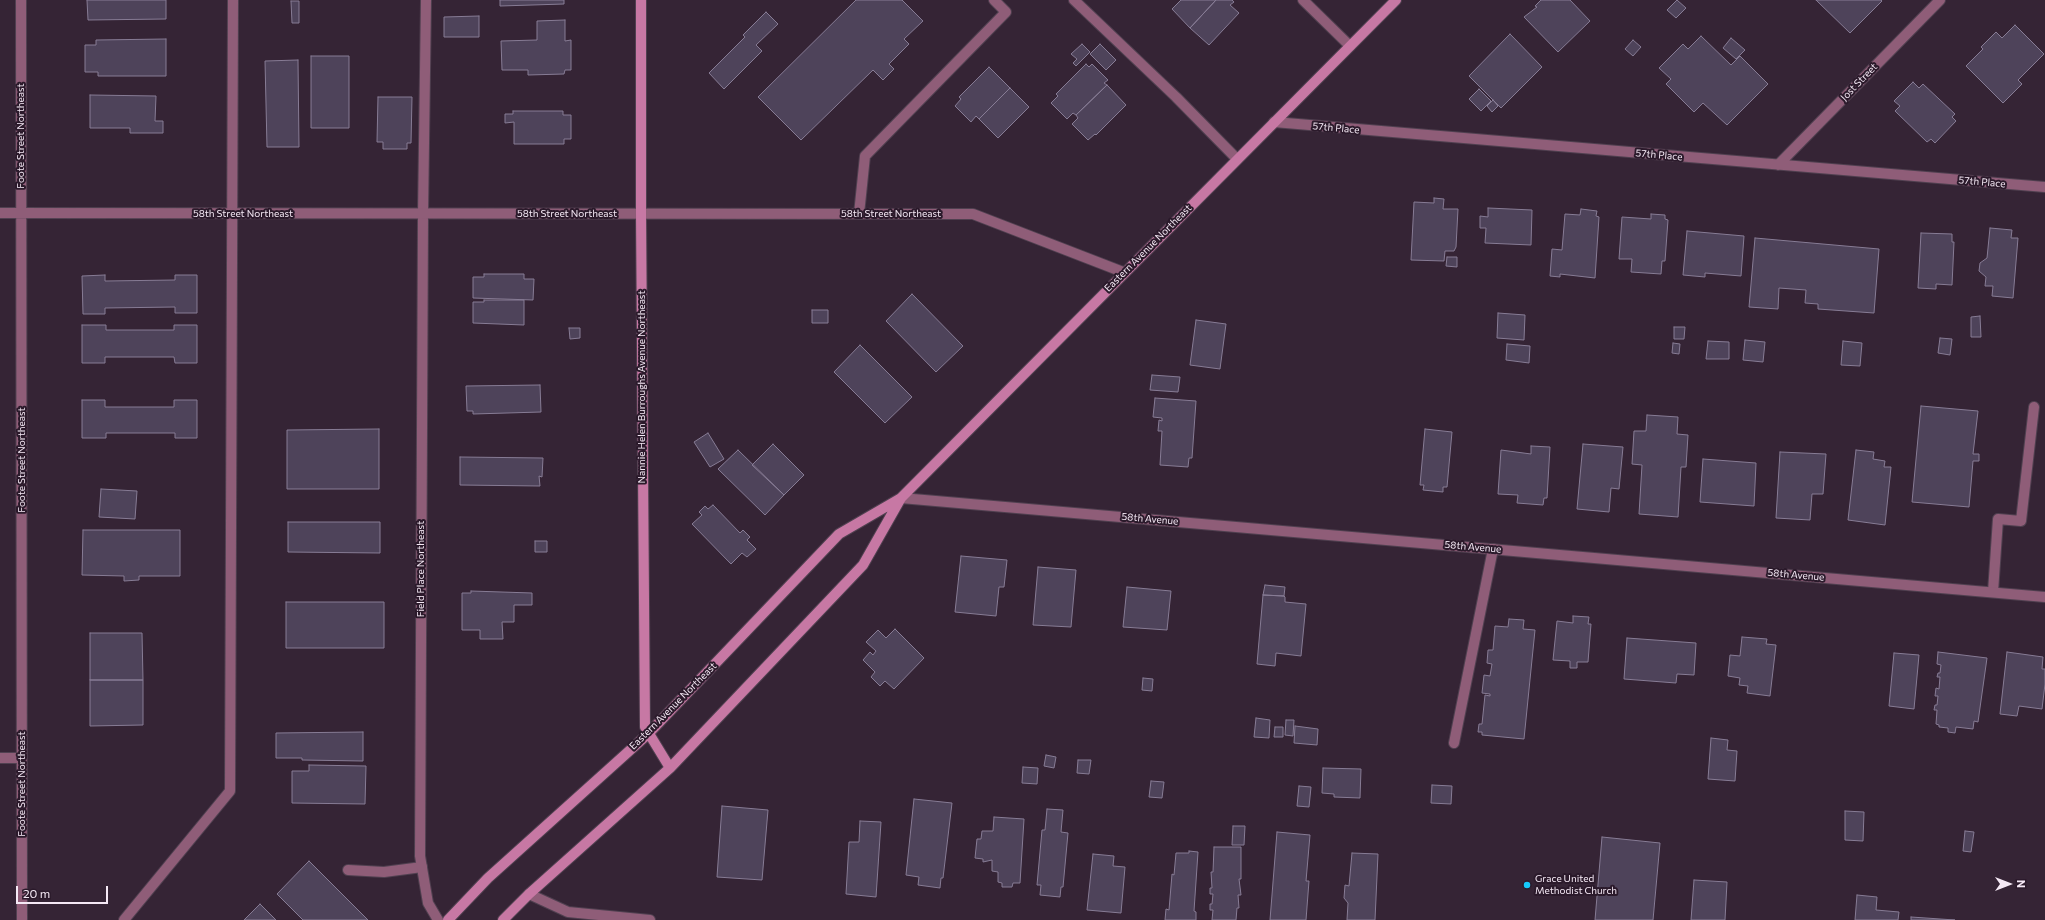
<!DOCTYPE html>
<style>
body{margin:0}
#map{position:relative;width:2045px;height:920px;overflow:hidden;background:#352435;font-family:Commissioner,sans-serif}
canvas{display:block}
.north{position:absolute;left:1989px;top:864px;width:40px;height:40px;-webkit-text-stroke:3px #2b1a2b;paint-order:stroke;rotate:90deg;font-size:11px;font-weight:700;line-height:16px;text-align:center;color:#f5e9f5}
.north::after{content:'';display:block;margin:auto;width:14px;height:18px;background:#f5e9f5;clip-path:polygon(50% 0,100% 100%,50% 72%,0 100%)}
.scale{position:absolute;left:16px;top:886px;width:92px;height:18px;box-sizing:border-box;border:2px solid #f5e9f5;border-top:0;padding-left:5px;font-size:12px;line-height:14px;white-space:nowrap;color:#f5e9f5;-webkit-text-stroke:3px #2b1a2b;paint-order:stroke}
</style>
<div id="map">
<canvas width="2045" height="920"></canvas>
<div class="north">N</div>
<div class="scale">20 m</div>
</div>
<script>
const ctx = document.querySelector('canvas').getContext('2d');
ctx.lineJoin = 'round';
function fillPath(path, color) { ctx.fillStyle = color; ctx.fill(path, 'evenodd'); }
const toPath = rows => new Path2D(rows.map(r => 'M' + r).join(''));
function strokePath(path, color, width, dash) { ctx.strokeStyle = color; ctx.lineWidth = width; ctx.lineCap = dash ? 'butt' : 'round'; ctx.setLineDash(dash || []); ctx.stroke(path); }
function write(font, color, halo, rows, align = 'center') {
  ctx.font = font + ' Commissioner,sans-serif'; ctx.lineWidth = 4; ctx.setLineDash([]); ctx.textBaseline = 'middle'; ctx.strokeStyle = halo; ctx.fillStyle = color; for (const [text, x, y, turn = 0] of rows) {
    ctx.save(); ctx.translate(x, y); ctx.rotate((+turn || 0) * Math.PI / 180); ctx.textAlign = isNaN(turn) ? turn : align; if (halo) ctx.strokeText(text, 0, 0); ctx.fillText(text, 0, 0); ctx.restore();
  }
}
const building = toPath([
 [87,0,166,0,166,19,88,20,87,0],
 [500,0,564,0,564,4,500,6,500,0],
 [856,0,902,0,923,21,904,39,909,44,889,64,894,69,883,80,873,70,801,140,758,97,856,0],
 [1181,0,1216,0,1190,28,1172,9,1181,0],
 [1216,0,1232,0,1234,2,1230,5,1239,13,1209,45,1190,28,1216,0],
 [1541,0,1570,0,1590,21,1558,52,1524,17,1537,7,1535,6,1541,0],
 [1677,0,1686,8,1676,18,1667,10,1677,0],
 [1816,0,1881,0,1882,1,1850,33,1816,0],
 [291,1,299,1,299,23,292,23,291,1],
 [766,12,778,24,756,45,762,51,724,89,709,73,745,37,743,35,766,12],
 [479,16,479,37,444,37,444,17,479,16],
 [565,20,565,41,571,40,571,70,565,70,564,74,528,75,528,70,502,70,501,41,537,40,537,21,565,20],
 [2015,25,2044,54,2018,80,2022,84,2003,103,1966,66,1983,49,1981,47,1996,32,2002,38,2015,25],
 [1510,34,1542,67,1501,108,1469,76,1510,34],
 [1701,36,1731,65,1740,56,1768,84,1727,125,1703,103,1694,112,1666,84,1671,79,1659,68,1683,44,1688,49,1701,36],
 [1731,38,1745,50,1736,59,1723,48,1731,38],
 [166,39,166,76,98,76,98,72,85,72,85,45,96,45,96,40,166,39],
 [1633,40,1641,47,1633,56,1625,49,1633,40],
 [1082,44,1090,52,1076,66,1073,63,1077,59,1071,54,1082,44],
 [1100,44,1116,60,1106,70,1090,54,1100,44],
 [311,56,349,56,349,128,311,128,311,56],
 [298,60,299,147,267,147,265,61,298,60],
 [1086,64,1089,67,1092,64,1108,80,1104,83,1107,85,1076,115,1073,113,1067,119,1051,103,1058,96,1056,94,1086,64],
 [989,67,1010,88,979,119,976,116,971,122,955,106,961,99,959,97,989,67],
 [1913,82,1919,88,1923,84,1955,114,1952,117,1956,121,1935,143,1931,139,1927,142,1895,111,1900,106,1894,101,1913,82],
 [1107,85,1126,105,1096,135,1095,134,1088,140,1072,124,1078,118,1076,115,1107,85],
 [1010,88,1029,107,998,138,979,119,1010,88],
 [1479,89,1491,101,1481,111,1469,99,1479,89],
 [90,95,156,96,155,121,163,121,163,133,130,133,130,128,90,128,90,95],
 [378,97,412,97,411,143,407,143,407,149,383,149,383,142,377,142,378,97],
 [1493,100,1498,106,1492,112,1487,106,1493,100],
 [513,111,563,111,563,115,571,115,571,139,564,139,564,144,514,144,514,122,505,123,505,114,513,114,513,111],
 [1434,198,1444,199,1443,209,1458,209,1456,247,1454,251,1445,251,1444,261,1411,260,1414,202,1434,203,1434,198],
 [1488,208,1532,210,1531,245,1485,243,1486,228,1480,228,1480,216,1488,217,1488,208],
 [1581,209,1597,211,1596,216,1599,217,1595,278,1560,274,1560,277,1550,276,1552,249,1562,250,1565,214,1580,215,1581,209],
 [1651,214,1665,215,1665,219,1668,220,1665,261,1662,261,1661,274,1631,272,1632,259,1619,259,1622,217,1651,219,1651,214],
 [1990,228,2012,230,2011,238,2018,238,2013,298,1992,296,1993,286,1985,286,1986,277,1979,271,1980,263,1987,258,1990,228],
 [1687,231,1744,236,1741,276,1705,273,1705,277,1683,275,1687,231],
 [1921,233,1952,234,1952,242,1954,242,1952,285,1936,284,1936,289,1918,288,1921,233],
 [1755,238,1879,249,1874,313,1818,309,1818,304,1805,303,1806,290,1779,288,1778,309,1749,307,1755,238],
 [1447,257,1457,257,1457,267,1446,266,1447,257],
 [484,274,524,274,524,279,534,279,533,300,473,298,473,277,484,277,484,274],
 [105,275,105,281,175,280,175,275,197,275,197,313,175,313,175,307,105,308,105,314,83,314,82,276,105,275],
 [912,294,963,346,936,372,886,321,912,294],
 [484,300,524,300,524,325,473,323,473,302,484,302,484,300],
 [812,310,828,310,828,323,812,323,812,310],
 [1498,313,1525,315,1524,340,1497,338,1498,313],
 [1980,316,1981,337,1971,337,1971,317,1980,316],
 [1196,320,1226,324,1220,369,1190,365,1196,320],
 [82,325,106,325,106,330,174,330,174,325,197,325,197,363,175,363,174,357,105,357,105,363,82,363,82,325],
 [1674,327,1685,327,1684,339,1674,339,1674,327],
 [569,328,580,328,580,338,570,339,569,328],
 [1940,338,1952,339,1950,355,1938,353,1940,338],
 [1745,340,1765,342,1763,362,1743,360,1745,340],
 [1708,341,1729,342,1729,359,1706,359,1708,341],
 [1843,341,1862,343,1860,366,1841,365,1843,341],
 [1673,343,1680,344,1679,354,1672,353,1673,343],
 [1507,344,1530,346,1529,363,1506,360,1507,344],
 [860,345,912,397,885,423,834,372,860,345],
 [1152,375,1180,377,1178,392,1150,390,1152,375],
 [540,385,541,412,473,414,473,411,467,411,466,386,540,385],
 [1155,398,1196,401,1192,458,1189,458,1188,467,1160,465,1162,431,1158,431,1159,420,1162,421,1162,418,1153,417,1155,398],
 [82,400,105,400,105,407,174,407,174,400,197,400,197,438,175,438,175,433,106,433,106,438,82,438,82,400],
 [1921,406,1978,411,1973,454,1979,454,1979,461,1973,461,1969,507,1912,502,1921,406],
 [1647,415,1678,417,1677,434,1688,435,1686,467,1681,467,1678,517,1639,514,1642,465,1632,464,1634,431,1646,431,1647,415],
 [379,429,379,489,287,489,287,430,379,429],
 [1425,429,1452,432,1447,487,1443,487,1443,492,1423,490,1424,485,1420,485,1425,429],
 [708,433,724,459,710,467,694,442,708,433],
 [773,444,804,475,784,495,752,465,773,444],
 [1583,444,1623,447,1619,489,1611,488,1609,512,1577,509,1583,444],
 [1531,446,1550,447,1547,498,1544,498,1543,505,1517,503,1518,495,1498,494,1501,450,1531,454,1531,446],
 [738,450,784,495,765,515,718,469,738,450],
 [1856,450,1874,452,1873,459,1885,461,1884,467,1891,467,1885,525,1848,520,1856,450],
 [1780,452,1826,454,1823,494,1812,494,1810,520,1776,518,1780,452],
 [460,457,543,458,542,477,539,476,540,486,460,485,460,457],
 [1703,459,1756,463,1754,506,1700,502,1703,459],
 [101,489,137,491,135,519,99,517,101,489],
 [713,505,740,533,743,530,750,537,747,540,756,549,747,557,742,553,731,564,692,524,702,515,699,512,705,506,708,509,713,505],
 [288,522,380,522,380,553,288,552,288,522],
 [83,530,180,530,180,576,139,576,139,580,124,581,124,576,82,575,83,530],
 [535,541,547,541,547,552,535,552,535,541],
 [961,556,1007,560,1004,587,999,587,996,616,955,612,961,556],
 [1038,567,1076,570,1071,627,1033,625,1038,567],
 [1265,585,1285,587,1284,596,1263,595,1265,585],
 [1127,587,1171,591,1167,630,1123,627,1127,587],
 [471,591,532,593,532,605,514,605,514,622,502,622,503,639,480,639,480,630,462,630,462,593,471,593,471,591],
 [1263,595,1284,596,1285,597,1285,602,1306,604,1301,656,1276,653,1275,666,1257,664,1263,595],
 [286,602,384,602,384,648,286,648,286,602],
 [1573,616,1589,617,1588,624,1591,624,1588,662,1577,662,1577,668,1570,668,1570,661,1553,660,1557,621,1573,623,1573,616],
 [1509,619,1524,620,1523,629,1535,630,1524,739,1482,735,1482,732,1478,732,1479,724,1482,724,1485,695,1490,696,1490,694,1482,693,1484,675,1490,676,1492,664,1487,663,1488,650,1493,650,1495,626,1508,627,1509,619],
 [895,629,924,658,894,689,885,681,880,686,871,677,875,672,863,660,870,652,873,655,876,651,866,642,878,630,886,638,895,629],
 [90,633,142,633,143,680,90,680,90,633],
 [1742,637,1767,639,1766,644,1776,645,1770,696,1747,693,1748,686,1739,685,1740,678,1728,676,1730,655,1740,656,1742,637],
 [1627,638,1696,643,1694,675,1677,674,1676,683,1624,679,1627,638],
 [1938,652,1987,658,1978,722,1974,721,1973,729,1956,727,1955,733,1948,732,1948,728,1939,727,1939,725,1936,724,1937,710,1934,710,1935,705,1937,705,1938,696,1935,696,1936,688,1939,689,1940,677,1937,677,1938,673,1940,673,1941,665,1937,664,1938,652],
 [2007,652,2043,657,2042,669,2045,669,2045,684,2042,709,2019,706,2017,716,2000,714,2007,652],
 [1894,653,1919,655,1914,709,1889,706,1894,653],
 [1143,678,1153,679,1152,691,1142,690,1143,678],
 [90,680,143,680,143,725,90,726,90,680],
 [1256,718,1270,720,1269,738,1254,737,1256,718],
 [1286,720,1294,720,1293,736,1285,735,1286,720],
 [1295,726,1318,729,1317,745,1294,743,1295,726],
 [1275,727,1283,727,1283,737,1274,737,1275,727],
 [363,732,363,761,302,760,302,758,276,758,276,733,363,732],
 [1711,738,1728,740,1727,750,1737,751,1735,781,1708,779,1711,738],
 [1046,755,1056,757,1054,768,1044,766,1046,755],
 [1078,760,1091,760,1089,774,1077,773,1078,760],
 [309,765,366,766,365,804,292,803,292,771,309,771,309,765],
 [1023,767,1038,768,1037,784,1022,783,1023,767],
 [1323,768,1361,769,1360,798,1334,797,1334,794,1322,793,1323,768],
 [1151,781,1164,782,1162,798,1149,797,1151,781],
 [1432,785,1452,786,1451,804,1431,803,1432,785],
 [1299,786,1311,787,1309,807,1297,806,1299,786],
 [914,799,952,803,943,878,941,878,940,888,918,885,919,877,906,875,914,799],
 [722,806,768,810,762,880,717,877,722,806],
 [1047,809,1063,810,1061,832,1068,833,1063,887,1061,887,1060,897,1040,895,1041,885,1037,885,1042,830,1045,830,1047,809],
 [1845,811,1864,812,1863,841,1845,840,1845,811],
 [994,817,1024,819,1020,883,1013,883,1012,887,1002,887,1002,883,998,882,998,872,992,871,992,860,983,862,983,859,975,858,977,839,981,839,982,831,993,831,994,817],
 [860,821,881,822,876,897,846,894,849,842,859,842,860,821],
 [1233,826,1245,826,1244,845,1232,845,1233,826],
 [1965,831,1974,832,1971,852,1963,851,1965,831],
 [1277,832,1310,835,1306,881,1309,881,1306,920,1270,920,1277,832],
 [1602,837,1660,843,1653,920,1595,920,1602,837],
 [1214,847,1241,847,1241,879,1239,879,1241,895,1238,895,1239,908,1237,908,1236,920,1212,920,1213,910,1210,910,1210,904,1212,904,1213,894,1210,894,1210,888,1212,888,1211,872,1213,872,1214,847],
 [1189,851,1198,852,1194,911,1196,912,1196,920,1165,920,1166,909,1169,910,1172,874,1174,875,1176,853,1189,853,1189,851],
 [1352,853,1378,854,1375,920,1347,920,1348,903,1344,898,1345,885,1349,886,1352,853],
 [1093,854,1114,856,1113,866,1125,867,1121,913,1087,910,1093,854],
 [309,861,368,920,303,920,277,894,309,861],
 [1694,880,1727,882,1725,920,1691,920,1694,880],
 [1857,895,1877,897,1876,910,1899,912,1898,920,1855,920,1857,895],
 [260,904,276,920,244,920,260,904],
 [1911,917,1955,920,1911,920,1911,917]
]);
fillPath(building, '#4e435a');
strokePath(building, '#877c95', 1);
const lane = toPath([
 [1074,0,1176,97,1237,159],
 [859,214,865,156,1006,12,994,0],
 [423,215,426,0],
 [1993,592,1998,519,2021,521,2034,407],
 [1454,743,1493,549],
 [348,870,384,872,422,867],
 [124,920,230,791,233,0]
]);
const street = toPath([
 [21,0,22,920],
 [1303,0,1350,46],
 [1274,122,2045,187],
 [1778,165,1940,0],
 [0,213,973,214,1123,272],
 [423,215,420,856,428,903,438,920],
 [901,498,2045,597],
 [0,758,22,758],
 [529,894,568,912,650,920]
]);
const secondary = toPath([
 [641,0,641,213,645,727,670,768],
 [448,920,488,878,648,734,839,534,901,498,1396,0],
 [503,920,529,894,670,768,863,565,901,498]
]);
strokePath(lane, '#504050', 12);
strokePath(street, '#504050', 12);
strokePath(secondary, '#504050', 12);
strokePath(lane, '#8f5d78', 10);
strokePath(street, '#8f5d78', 10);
strokePath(secondary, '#c778a4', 10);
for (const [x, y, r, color] of [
 [1527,885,4,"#15cafb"]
]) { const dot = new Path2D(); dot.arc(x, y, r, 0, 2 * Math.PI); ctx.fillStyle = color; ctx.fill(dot); strokePath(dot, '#2b1a2b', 1.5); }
write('10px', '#f5e9f5', '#2b1a2b', [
 ["Jost Street",1859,82,-46],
 ["57th Place",1336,128,5],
 ["Foote Street Northeast",21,136,-90],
 ["57th Place",1659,155,5],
 ["57th Place",1982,182,5],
 ["58th Street Northeast",243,214],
 ["58th Street Northeast",567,214],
 ["58th Street Northeast",891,214],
 ["Eastern Avenue Northeast",1148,248,-45],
 ["Nannie Helen Burroughs Avenue Northeast",642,387,-90],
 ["Foote Street Northeast",22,460,-90],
 ["58th Avenue",1150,519,5],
 ["58th Avenue",1473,547,5],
 ["Field Place Northeast",421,569,-90],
 ["58th Avenue",1796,575,5],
 ["Eastern Avenue Northeast",673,706,-45],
 ["Foote Street Northeast",22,784,-90]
]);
write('10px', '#f5e9f5', '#2b1a2b', [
 ["Grace United",1535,879],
 ["Methodist Church",1535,891]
], 'left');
</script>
